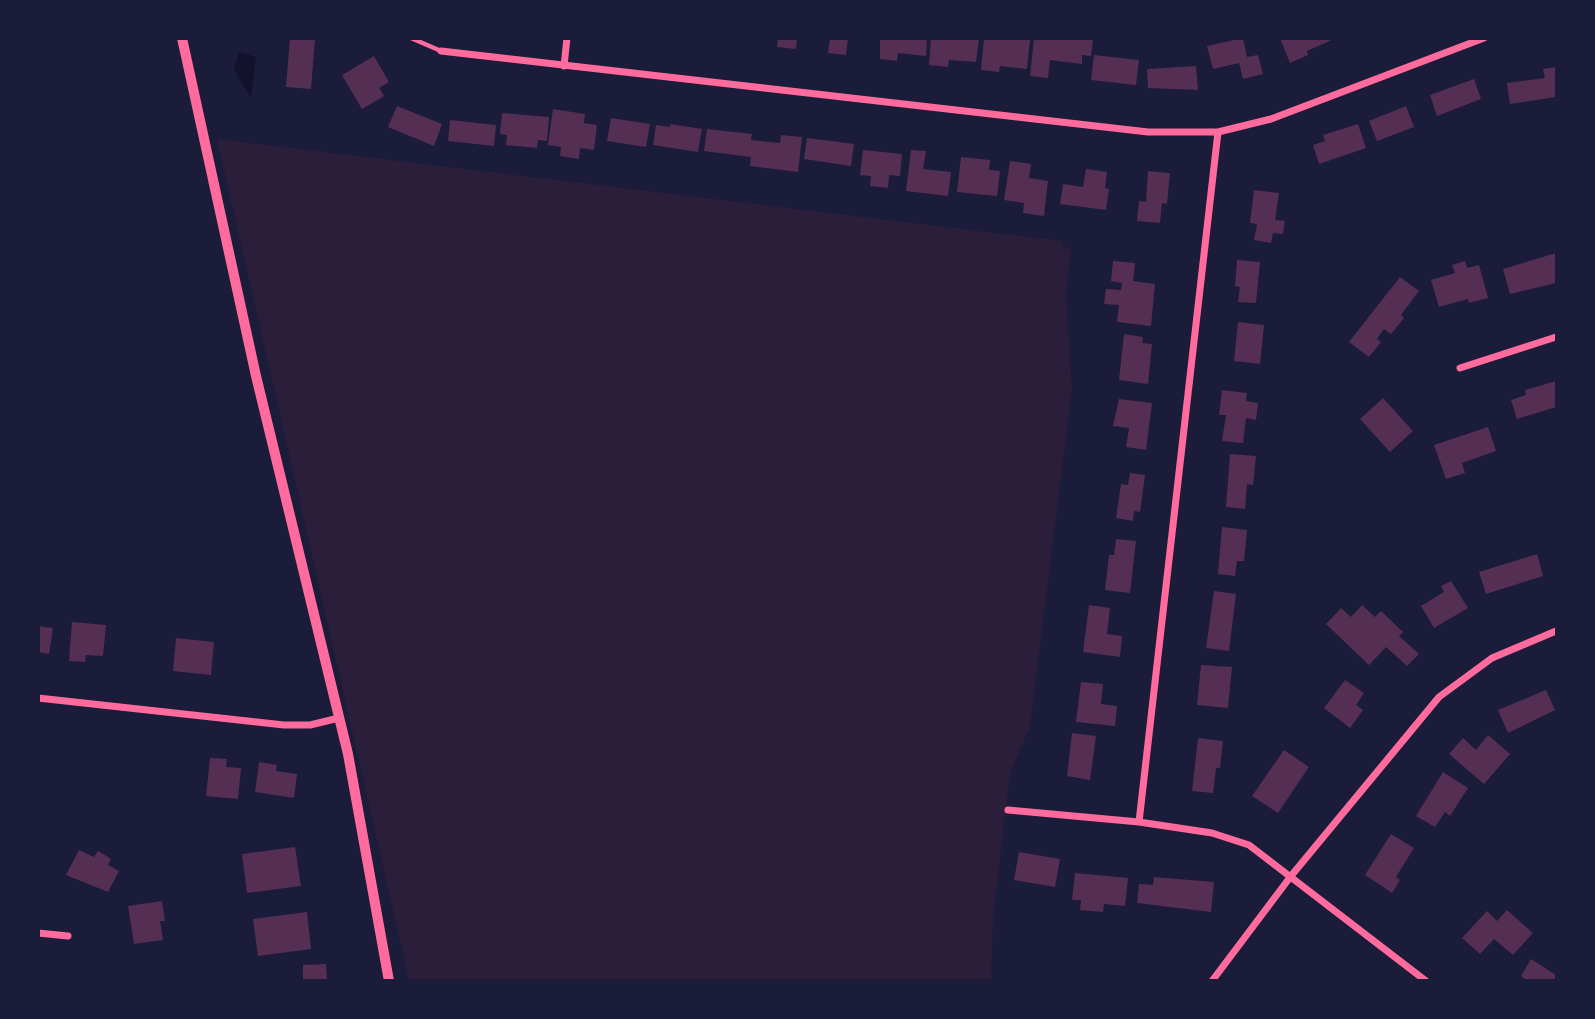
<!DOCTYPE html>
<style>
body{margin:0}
#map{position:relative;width:1595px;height:1019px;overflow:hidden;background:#1b1b3a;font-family:Spectral,serif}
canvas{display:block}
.frame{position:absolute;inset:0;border:40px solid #1b1b3a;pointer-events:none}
</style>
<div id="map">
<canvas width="1595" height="1019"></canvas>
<div class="frame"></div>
</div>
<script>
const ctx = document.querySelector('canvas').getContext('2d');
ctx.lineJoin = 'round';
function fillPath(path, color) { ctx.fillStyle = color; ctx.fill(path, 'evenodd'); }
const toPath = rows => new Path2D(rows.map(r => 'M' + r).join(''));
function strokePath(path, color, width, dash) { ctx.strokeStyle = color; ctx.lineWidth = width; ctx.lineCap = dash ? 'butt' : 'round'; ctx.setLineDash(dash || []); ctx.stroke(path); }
fillPath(toPath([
 [217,139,1062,241,1063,247,1071,248,1066,293,1072,389,1030,727,1010,773,993,918,991,980,409,980]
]), '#2a1e3b');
fillPath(toPath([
 [239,52,256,57,251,98,234,70]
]), '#12122b');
fillPath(toPath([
 [290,38,315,39,311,89,286,87],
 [778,38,797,38,796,49,777,47],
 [830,38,848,38,846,55,828,53],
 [880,38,927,38,926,56,898,53,897,61,880,59],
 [931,38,979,38,976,62,949,60,948,67,929,65],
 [984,38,1030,40,1027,69,1000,66,999,72,981,70],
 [1034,38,1093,40,1091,56,1082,55,1082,64,1050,60,1048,78,1030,76],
 [1243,38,1247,57,1258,55,1263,74,1243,79,1239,63,1213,69,1207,46],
 [1280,38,1336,38,1307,51,1308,55,1290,63],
 [1094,55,1139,60,1136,85,1091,80],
 [374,56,389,82,379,88,384,96,362,109,342,75],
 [1196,66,1198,90,1148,88,1147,69],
 [1556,67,1556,97,1510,104,1507,83,1545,78,1543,69],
 [1474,79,1481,99,1437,116,1430,95],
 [397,106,442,124,434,146,388,127],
 [1406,106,1414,127,1377,141,1369,121],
 [553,109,585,114,584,123,597,125,594,150,580,148,579,159,560,156,561,147,548,145],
 [502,113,549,117,547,141,538,140,537,148,506,145,507,135,500,134],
 [611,118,650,124,646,147,607,141],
 [450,120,496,125,494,146,448,141],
 [670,124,702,129,698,152,653,145,656,125,670,127],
 [1358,124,1366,148,1319,164,1313,145,1325,141,1323,135],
 [707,129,752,134,751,140,780,143,781,135,802,137,798,172,750,166,751,157,704,151],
 [807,138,854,144,851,166,804,159],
 [863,150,902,154,900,176,889,175,888,188,870,186,871,176,860,175],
 [911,150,926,151,923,169,951,172,948,196,906,191],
 [961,157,990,160,989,170,1000,171,997,196,957,192],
 [1010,161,1031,164,1029,178,1048,181,1044,216,1023,213,1024,203,1004,200],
 [1086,169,1107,172,1105,188,1109,189,1106,210,1060,204,1063,184,1083,187],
 [1148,171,1170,173,1167,204,1162,203,1160,223,1137,221,1139,201,1146,202],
 [1254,190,1279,193,1275,220,1285,221,1283,234,1273,233,1271,243,1254,240,1257,224,1250,223],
 [1556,253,1556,283,1510,294,1503,269],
 [1237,260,1260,262,1256,303,1238,302,1240,287,1235,286],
 [1113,261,1135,263,1133,281,1155,284,1151,326,1117,322,1119,305,1104,304,1106,289,1121,290,1122,283,1111,281],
 [1465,261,1467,268,1479,265,1488,298,1469,303,1468,299,1439,307,1431,280,1455,273,1452,265],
 [1400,277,1419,291,1401,315,1404,318,1391,334,1384,329,1377,339,1381,342,1369,357,1349,342],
 [1238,322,1264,325,1260,364,1234,361],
 [1124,334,1143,337,1142,343,1152,344,1148,384,1119,380],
 [1556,381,1556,407,1517,419,1511,400,1526,395,1525,390],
 [1222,390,1247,393,1246,401,1258,403,1256,420,1246,418,1243,443,1222,441,1226,415,1219,415],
 [1383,398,1413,431,1390,452,1360,419],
 [1119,399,1152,403,1146,450,1126,447,1129,428,1113,426],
 [1488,427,1496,451,1462,463,1465,473,1446,479,1434,445],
 [1230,454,1256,456,1253,485,1247,484,1245,509,1226,507],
 [1130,473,1145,475,1140,512,1134,511,1133,521,1116,518,1121,484,1128,485],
 [1222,527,1247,530,1244,561,1237,561,1235,576,1218,574],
 [1116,539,1136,541,1130,593,1105,590,1109,555,1114,555],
 [1537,554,1543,576,1486,594,1479,572],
 [1451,581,1468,608,1434,628,1421,606,1444,592,1441,586],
 [1214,591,1236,594,1229,651,1206,648],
 [1089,605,1110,608,1107,634,1122,636,1120,657,1083,652],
 [1362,605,1375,617,1381,611,1403,632,1399,636,1419,654,1407,666,1386,647,1369,665,1326,624,1341,608,1351,617],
 [72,622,106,625,103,656,86,655,85,662,69,661],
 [38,626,53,628,49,654,38,652],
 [176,638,214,642,211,675,173,671],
 [1201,665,1232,667,1228,708,1197,705],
 [1345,680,1364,693,1356,705,1363,710,1350,728,1324,708],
 [1081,682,1103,684,1101,704,1117,706,1115,726,1076,722],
 [1546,690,1555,710,1508,733,1498,710],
 [1072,733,1096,736,1090,780,1067,776],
 [1488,735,1510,754,1484,784,1449,754,1463,738,1476,750],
 [1198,738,1223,741,1220,768,1216,768,1213,793,1192,791],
 [1284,750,1309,767,1278,813,1252,796],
 [210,758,227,759,226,767,241,768,238,799,206,796],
 [259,762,277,765,276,771,297,774,294,798,255,792],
 [1443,772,1468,788,1450,816,1445,812,1435,827,1416,816],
 [1391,834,1414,848,1396,877,1400,880,1392,893,1365,875],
 [295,847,301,886,247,893,242,854],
 [79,850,94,857,98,851,111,859,108,865,119,871,108,892,66,875],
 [1019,852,1060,859,1055,887,1014,880],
 [1075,873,1128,878,1125,906,1104,904,1103,912,1080,910,1081,900,1072,900],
 [1154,877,1214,882,1211,912,1137,903,1139,884,1153,885],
 [162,901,165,921,160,921,163,940,134,944,128,906],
 [1507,910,1533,933,1513,955,1494,939,1480,954,1462,938,1487,911,1497,921],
 [307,912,311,949,258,956,253,919],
 [1531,959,1556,975,1556,981,1528,981,1521,976],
 [326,964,327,981,303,981,303,965]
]), '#542f53');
strokePath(toPath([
 [411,38,441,51]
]), '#ff6b9d', 4.5);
strokePath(toPath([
 [441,51,1148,132,1218,132,1271,119,1484,38],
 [564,66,567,38],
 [1460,368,1556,337],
 [38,698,284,725,310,725,339,718],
 [1008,810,1139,822,1212,833,1249,845,1426,981],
 [1139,822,1218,132],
 [38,933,68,936],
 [1212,981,1291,876,1439,697,1492,658,1556,631]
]), '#ff6b9d', 7);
strokePath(toPath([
 [182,38,256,376,348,754,389,981]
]), '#ff6b9d', 10);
</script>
